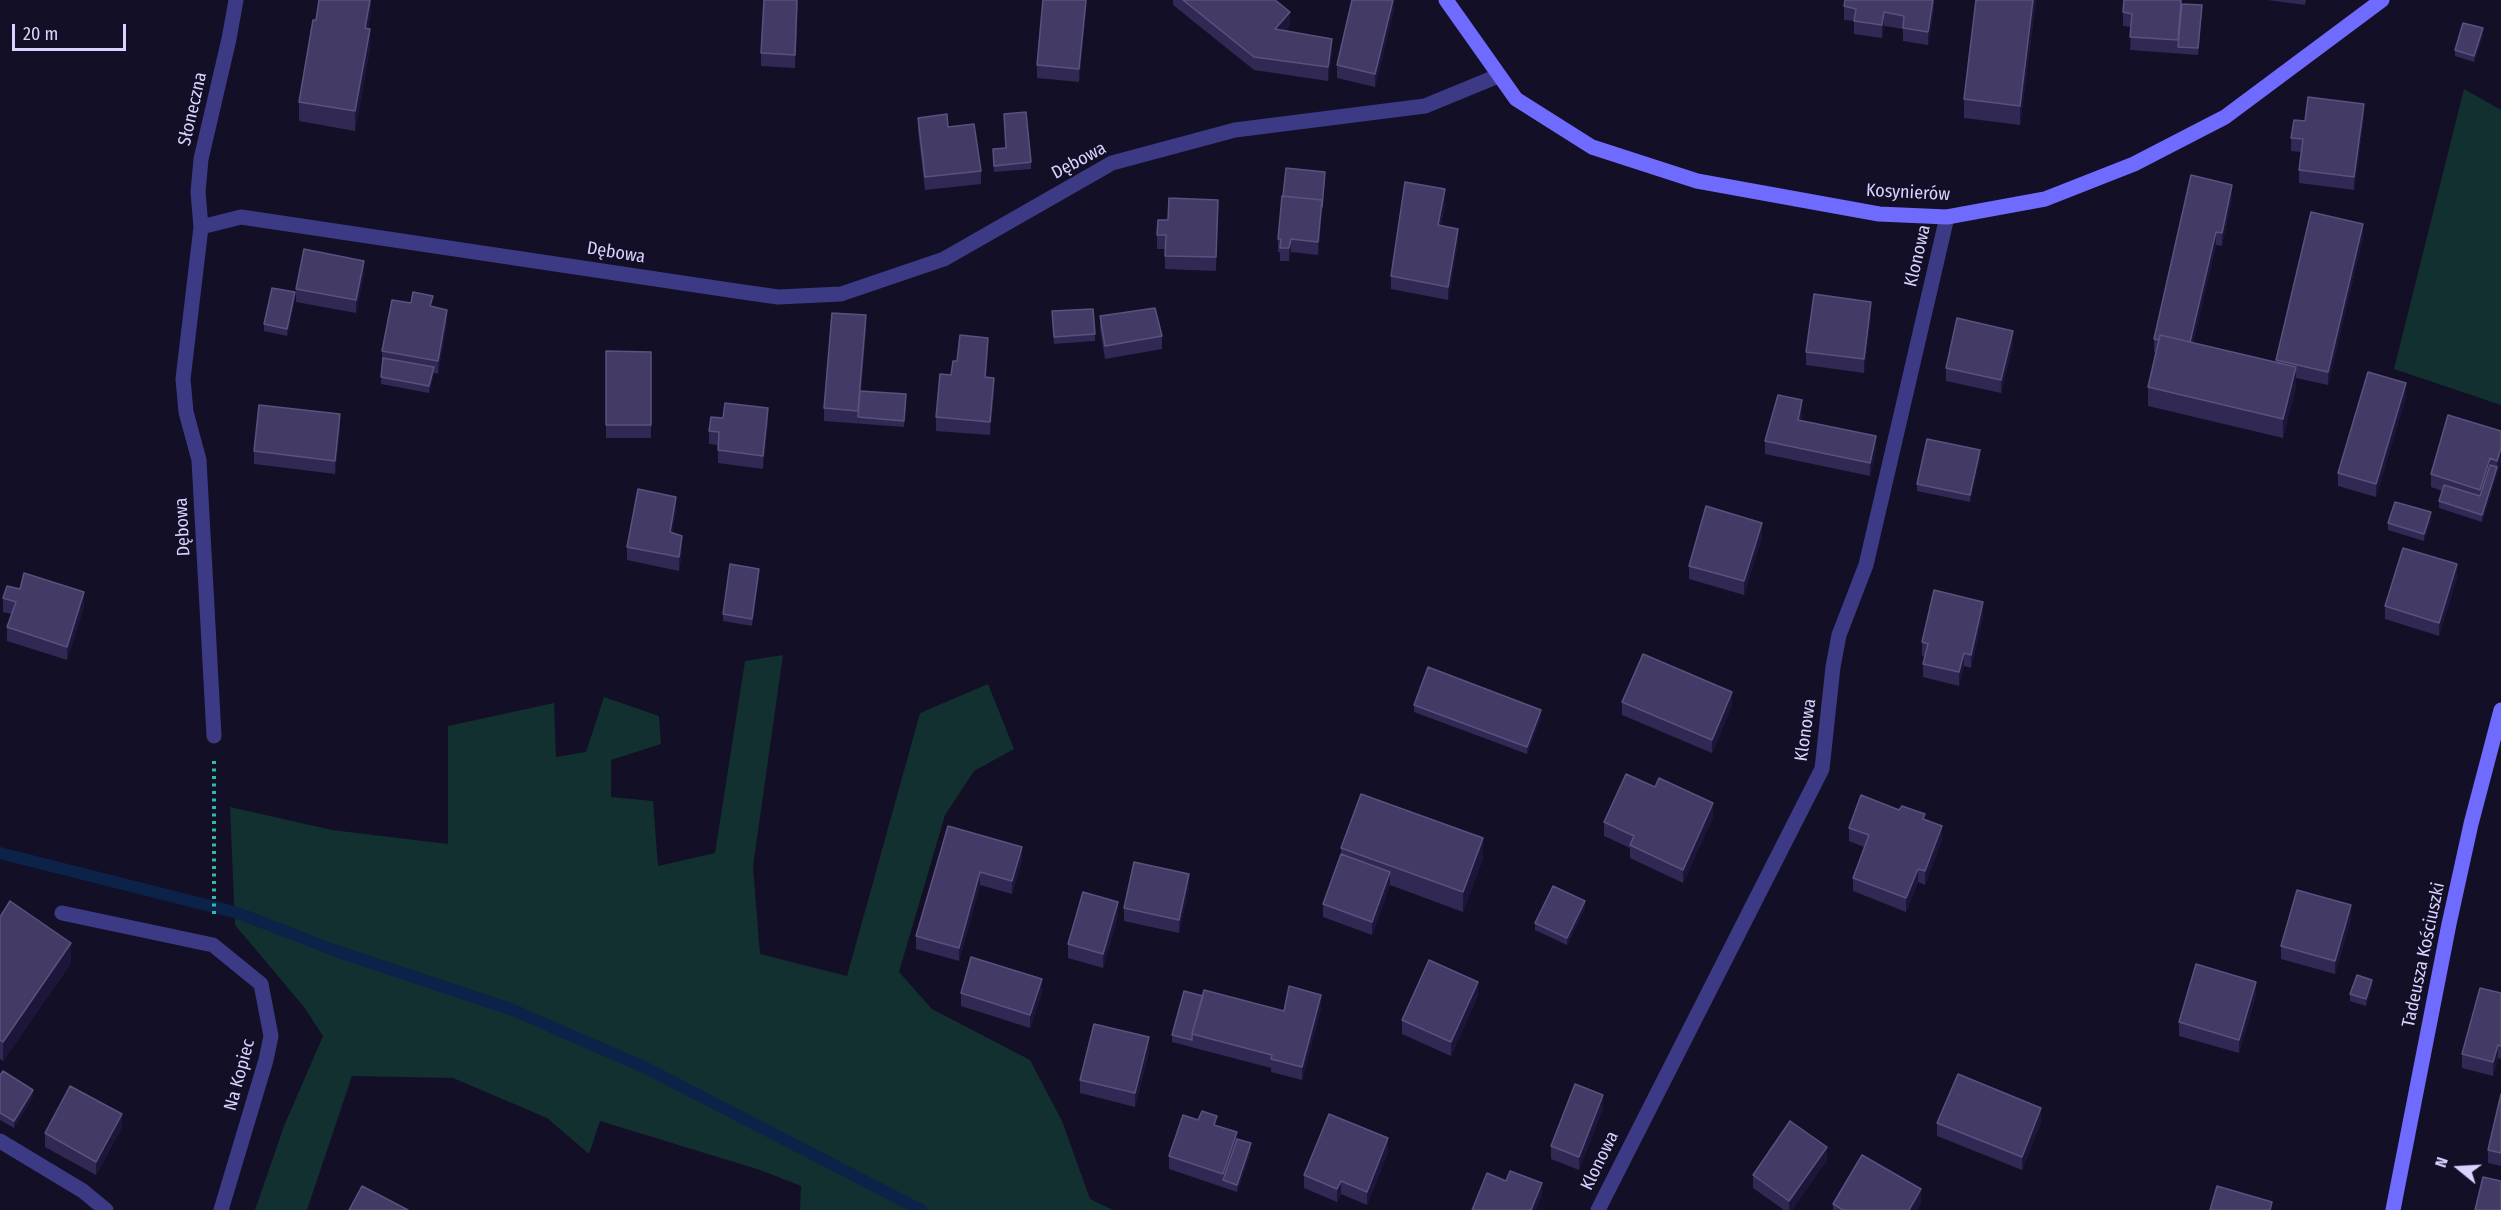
<!DOCTYPE html>
<meta charset="utf-8">
<style>
body{margin:0}
#map{position:relative;width:2501px;height:1210px;overflow:hidden;background:#130f26;font-family:"Fira Sans Condensed",sans-serif}
canvas{display:block}
.north{position:absolute;left:2429px;top:1138px;width:60px;height:60px;-webkit-text-stroke:4px #130f26;paint-order:stroke;rotate:288deg;font-size:16px;font-weight:700;line-height:24px;text-align:center;color:#d9d4ff}
.north::after{content:'';display:block;margin:auto;width:21px;height:27px;background:#d9d4ff;clip-path:polygon(50% 0,100% 100%,50% 72%,0 100%)}
.scale{position:absolute;left:12px;top:24px;width:114px;height:27px;box-sizing:border-box;border:3px solid #d9d4ff;border-top:0;padding-left:8px;font-size:18px;line-height:21px;white-space:nowrap;color:#d9d4ff;-webkit-text-stroke:4px #130f26;paint-order:stroke}
</style>
<div id="map">
<canvas width="2501" height="1210"></canvas>
<div class="north">N</div>
<div class="scale">20 m</div>
</div>
<script>
const ctx = document.querySelector('canvas').getContext('2d');
ctx.lineJoin = 'round';
function fillPath(path, color) { ctx.fillStyle = color; ctx.fill(path, 'evenodd'); }
const toPath = rows => new Path2D(rows.map(r => 'M' + r).join(''));
function strokePath(path, color, width, dash) { ctx.strokeStyle = color; ctx.lineWidth = width; ctx.lineCap = dash ? 'butt' : 'round'; ctx.setLineDash(dash || []); ctx.stroke(path); }
function write(font, color, halo, rows, align = 'center') {
  ctx.font = font + ' "Fira Sans Condensed",sans-serif'; ctx.lineWidth = 4.5; ctx.setLineDash([]); ctx.textBaseline = 'middle'; ctx.strokeStyle = halo; ctx.fillStyle = color; for (const [text, x, y, turn = 0] of rows) {
    ctx.save(); ctx.translate(x, y); ctx.rotate((+turn || 0) * Math.PI / 180); ctx.textAlign = isNaN(turn) ? turn : align; if (halo) ctx.strokeText(text, 0, 0); ctx.fillText(text, 0, 0); ctx.restore();
  }
}
fillPath(toPath([
 [2464,89,2501,110,2501,405,2394,369],
 [783,655,753,866,760,954,847,976,920,713,988,684,1014,749,974,771,945,815,899,972,932,1009,1030,1060,1062,1121,1090,1199,1113,1210,800,1210,801,1186,760,1170,600,1121,589,1154,547,1118,453,1078,352,1076,307,1210,255,1210,284,1126,323,1036,304,1007,235,925,230,807,332,830,448,844,448,726,554,703,556,757,586,752,604,697,659,716,661,744,611,760,611,797,653,801,658,866,715,853,745,661]
]), '#12302f');
strokePath(toPath([
 [0,853,238,913,336,951,513,1010,646,1068,921,1210]
]), '#0c2248', 12);
strokePath(toPath([
 [214,761,214,918]
]), '#2fb8b0', 4, [3, 4.5]);
strokePath(toPath([
 [0,1141,83,1191,106,1210]
]), '#3d3a85', 15);
strokePath(toPath([
 [201,227,241,217,736,291,778,297,841,294,944,259,1112,163,1235,130,1425,106,1498,76],
 [214,736,199,460,186,412,183,379,201,227,198,192,201,159,229,39,236,0],
 [62,913,213,945,261,984,271,1036,266,1060,221,1210],
 [1598,1210,1822,769,1833,667,1839,635,1866,565,1947,217]
]), '#3d3a85', 15);
strokePath(toPath([
 [1446,0,1516,99,1592,147,1697,181,1879,214,1947,217,2045,199,2134,164,2225,117,2382,0],
 [2393,1210,2449,924,2471,824,2501,710]
]), '#6f6bff', 15);
fillPath(toPath([
 [371,0,371,10,368,29,370,48,355,131,299,121,299,102,316,20],
 [798,0,795,68,761,66,761,53],
 [1087,0,1079,82,1037,78,1037,65],
 [1173,0,1275,0,1290,25,1286,30,1332,52,1328,81,1254,70,1173,5],
 [1394,0,1394,9,1375,87,1337,78,1337,65],
 [1934,0,1934,8,1928,45,1903,41,1903,29,1884,26,1882,38,1854,34,1854,21,1844,20,1844,6],
 [1976,0,2036,0,2020,125,1964,118,1964,99],
 [2182,0,2182,4,2202,12,2198,55,2130,50,2131,27,2123,26,2123,12],
 [2267,0,2306,0,2305,5],
 [2483,35,2474,62,2455,56,2455,50],
 [1004,114,1031,162,1031,169,994,172,993,155,1006,148],
 [2364,117,2354,190,2299,183,2299,170,2301,152,2291,151,2291,138,2305,121],
 [918,118,948,127,981,171,981,184,925,190,918,131],
 [1325,179,1318,255,1291,252,1289,261,1280,261,1280,252,1278,252,1278,239],
 [2232,198,2222,246,2216,245,2193,343,2276,362,2276,360,2363,237,2328,385,2296,378,2296,386,2283,438,2148,406,2148,387,2156,353,2154,352,2154,339],
 [1218,200,1216,271,1165,269,1165,249,1157,249,1157,235,1168,220],
 [1445,203,1441,226,1458,242,1448,300,1391,289,1391,276],
 [364,274,356,313,296,302,296,289],
 [295,299,287,336,264,331,264,324],
 [433,307,447,323,438,374,434,373,429,393,381,384,382,364,382,351],
 [1052,311,1095,334,1095,341,1054,344],
 [1871,315,1864,373,1806,365,1806,352],
 [1100,316,1162,336,1162,349,1105,359,1100,329],
 [866,328,861,391,906,401,904,427,824,421,824,408],
 [2013,344,2001,393,1946,381,1946,368],
 [606,351,651,352,651,438,606,438],
 [988,351,986,377,994,391,990,435,936,431,936,417,957,361],
 [2406,396,2376,497,2338,486,2338,473],
 [1802,413,1801,420,1876,449,1870,476,1765,454,1765,441],
 [2448,415,2501,461,2482,522,2439,508,2439,501,2442,491,2431,487,2431,474],
 [768,422,763,469,718,463,718,445,709,444,709,431],
 [340,427,335,474,254,464,254,451],
 [1980,457,1970,502,1917,491,1917,484],
 [676,510,672,533,682,550,679,571,627,560,627,547],
 [2431,519,2424,541,2388,530,2388,523],
 [1762,536,1744,595,1689,579,1689,566],
 [759,576,752,626,723,621,723,614],
 [2457,578,2439,636,2385,619,2385,606],
 [3,598,84,606,67,660,7,641,7,627,12,614,3,612],
 [1983,616,1971,668,1964,666,1959,686,1923,677,1923,664,1925,657,1922,656,1922,642],
 [1622,702,1732,705,1712,753,1622,715],
 [1414,705,1541,717,1527,754,1414,712],
 [1713,817,1683,883,1630,858,1630,848,1604,836,1604,822],
 [1925,820,1942,839,1925,885,1918,882,1906,912,1853,891,1853,878,1864,847,1849,841,1849,828],
 [948,826,1022,860,1012,894,980,885,959,961,916,949,916,936],
 [1341,848,1483,858,1463,912,1390,885,1372,935,1323,917,1323,904,1341,854],
 [1189,887,1179,933,1124,921,1124,908],
 [1585,908,1567,945,1535,930,1535,923],
 [1118,915,1103,968,1068,958,1068,944],
 [0,917,71,963,3,1061,0,1059],
 [2351,918,2335,974,2281,959,2281,946],
 [2372,987,2366,1006,2350,1001,2350,994],
 [1042,992,1030,1028,961,1006,961,993],
 [2501,993,2501,1059,2498,1058,2493,1076,2462,1068,2462,1054],
 [1478,995,1451,1056,1402,1034,1402,1020],
 [2256,995,2239,1053,2179,1036,2179,1022],
 [1203,996,1284,1011,1321,1008,1302,1080,1271,1072,1271,1068,1172,1042,1172,1035],
 [1149,1051,1135,1107,1080,1093,1080,1080],
 [0,1075,33,1096,14,1128,0,1120],
 [2501,1094,2501,1166,2488,1163,2488,1150],
 [1603,1108,1579,1170,1551,1159,1551,1146],
 [2041,1122,2022,1170,1937,1136,1937,1123],
 [1217,1126,1237,1139,1251,1150,1237,1192,1169,1169,1169,1156],
 [122,1127,96,1175,45,1147,45,1133],
 [1388,1152,1367,1205,1341,1194,1337,1202,1304,1188,1304,1175],
 [1827,1160,1792,1210,1784,1210,1753,1188,1753,1175],
 [1921,1202,1917,1210,1833,1210,1833,1204]
]), '#312854');
fillPath(toPath([
 [370,0,371,0,371,10,365,47,365,28],
 [797,0,798,0,795,68,795,55],
 [1086,0,1087,0,1079,82,1079,69],
 [1393,0,1394,0,1394,9,1375,87,1375,74],
 [1933,0,1934,0,1934,8,1928,45,1928,32],
 [2033,0,2036,0,2020,125,2020,106],
 [1290,12,1290,25,1275,42,1275,29],
 [1884,12,1884,26,1882,38,1882,25],
 [2483,28,2483,35,2474,62,2474,56],
 [370,29,370,48,355,131,355,111],
 [1332,39,1332,52,1328,81,1328,67],
 [2364,104,2364,117,2354,190,2354,177],
 [2232,185,2232,198,2222,246,2222,233],
 [1445,189,1445,203,1438,239,1438,225],
 [1322,200,1322,214,1318,255,1318,242],
 [2363,224,2363,237,2328,385,2328,372],
 [1458,229,1458,242,1448,300,1448,287],
 [2216,232,2216,245,2189,360,2189,347],
 [1291,239,1291,252,1289,261,1289,248],
 [364,261,364,274,356,313,356,300],
 [295,292,295,299,287,336,287,329],
 [1871,302,1871,315,1864,373,1864,359],
 [447,310,447,323,438,374,438,361],
 [866,315,866,328,858,424,858,411],
 [2013,331,2013,344,2001,393,2001,380],
 [988,338,988,351,985,390,985,377],
 [434,367,434,374,429,393,429,386],
 [2296,367,2296,386,2283,438,2283,419],
 [994,378,994,391,990,435,990,422],
 [2406,383,2406,396,2376,497,2376,484],
 [1802,400,1802,413,1798,433,1798,420],
 [768,408,768,422,763,469,763,456],
 [340,414,340,427,335,474,335,461],
 [1876,436,1876,449,1870,476,1870,463],
 [2501,448,2501,461,2482,522,2482,515,2497,467,2497,461],
 [1980,450,1980,457,1970,502,1970,495],
 [2490,458,2490,472,2480,503,2480,490],
 [676,497,676,510,670,546,670,532],
 [2431,512,2431,519,2424,541,2424,534],
 [1762,523,1762,536,1744,595,1744,581],
 [682,536,682,550,679,571,679,557],
 [2457,564,2457,578,2439,636,2439,623],
 [759,569,759,576,752,626,752,619],
 [84,592,84,606,67,660,67,647],
 [1983,602,1983,616,1971,668,1971,655],
 [1964,653,1964,666,1959,686,1959,672],
 [1732,692,1732,705,1712,753,1712,740],
 [1541,710,1541,717,1527,754,1527,747],
 [1713,803,1713,817,1683,883,1683,870],
 [1942,826,1942,839,1925,885,1925,871],
 [1483,838,1483,858,1463,912,1463,892],
 [1022,847,1022,860,1012,894,1012,881],
 [1918,869,1918,882,1906,912,1906,898],
 [980,872,980,885,959,961,959,948],
 [1390,872,1390,885,1372,935,1372,922],
 [1189,874,1189,887,1179,933,1179,920],
 [1585,901,1585,908,1567,945,1567,938],
 [1118,902,1118,915,1103,968,1103,954],
 [2351,905,2351,918,2335,974,2335,961],
 [71,943,71,963,3,1061,3,1042],
 [1042,979,1042,992,1030,1028,1030,1015],
 [2372,980,2372,987,2366,1006,2366,999],
 [1478,982,1478,995,1451,1056,1451,1042],
 [2256,982,2256,995,2239,1053,2239,1040],
 [1321,995,1321,1008,1302,1080,1302,1067],
 [1149,1037,1149,1051,1135,1107,1135,1093],
 [2498,1045,2498,1058,2493,1076,2493,1062],
 [33,1090,33,1096,14,1128,14,1121],
 [1603,1095,1603,1108,1579,1170,1579,1157],
 [2041,1108,2041,1122,2022,1170,2022,1157],
 [122,1114,122,1127,96,1175,96,1162],
 [1237,1132,1237,1146,1223,1180,1223,1174],
 [1388,1138,1388,1152,1367,1205,1367,1192],
 [1251,1143,1251,1150,1237,1192,1237,1185],
 [1827,1147,1827,1160,1792,1210,1789,1210,1789,1201],
 [1341,1181,1341,1194,1337,1202,1337,1189],
 [1542,1183,1542,1196,1536,1210,1531,1210],
 [1921,1189,1921,1202,1917,1210,1909,1210]
]), '#1d163a');
const building = toPath([
 [319,0,370,0,365,28,370,29,355,111,299,102,313,20,316,20,319,0],
 [764,0,797,0,795,55,761,53,764,0],
 [1043,0,1086,0,1079,69,1037,65,1043,0],
 [1183,0,1275,0,1290,12,1275,29,1332,39,1328,67,1254,57,1183,0],
 [1352,0,1393,0,1375,74,1337,65,1352,0],
 [1845,0,1933,0,1928,32,1903,28,1904,16,1884,12,1882,25,1854,21,1856,9,1844,6,1845,0],
 [1976,0,2033,0,2020,106,1964,99,1976,0],
 [2124,0,2181,0,2178,40,2130,37,2132,14,2123,12,2124,0],
 [2182,4,2202,5,2198,48,2178,47,2182,4],
 [2463,23,2483,28,2474,56,2455,50,2463,23],
 [2308,97,2364,104,2354,177,2299,170,2303,139,2291,138,2294,120,2305,121,2308,97],
 [1026,112,1031,162,994,166,993,149,1006,148,1004,114,1026,112],
 [947,114,948,127,974,124,981,171,925,177,918,118,947,114],
 [1286,168,1325,172,1322,207,1322,200,1283,196,1286,168],
 [2191,175,2232,185,2222,233,2216,232,2190,342,2160,335,2159,340,2154,339,2191,175],
 [1405,182,1445,189,1438,225,1458,229,1448,287,1391,276,1405,182],
 [1282,196,1322,200,1318,242,1291,239,1289,248,1280,248,1281,239,1278,239,1282,196],
 [1169,198,1218,200,1216,257,1165,256,1166,235,1157,235,1158,220,1168,220,1169,198],
 [2311,212,2363,224,2328,372,2276,360,2311,212],
 [304,249,364,261,356,300,296,289,304,249],
 [272,288,295,292,287,329,264,324,272,288],
 [413,292,433,296,430,306,447,310,438,361,382,351,392,300,411,303,413,292],
 [1814,294,1871,302,1864,359,1806,352,1814,294],
 [1155,308,1162,336,1105,346,1100,316,1155,308],
 [1093,309,1095,334,1054,337,1052,311,1093,309],
 [832,313,866,315,858,411,824,408,832,313],
 [1957,318,2013,331,2001,380,1946,368,1957,318],
 [960,335,988,338,985,377,994,378,990,422,936,417,940,374,951,375,953,361,957,361,960,335],
 [2160,335,2296,367,2283,419,2148,387,2160,335],
 [606,351,651,352,651,425,606,425,606,351],
 [383,358,434,367,429,386,381,377,383,358],
 [2368,372,2406,383,2376,484,2338,473,2368,372],
 [860,391,906,394,904,421,858,417,860,391],
 [1778,395,1802,400,1798,420,1876,436,1870,463,1765,441,1778,395],
 [725,403,768,408,763,456,718,450,719,432,709,431,711,417,723,418,725,403],
 [259,405,340,414,335,461,254,451,259,405],
 [2448,415,2501,431,2501,448,2497,461,2490,458,2480,490,2431,474,2448,415],
 [1927,439,1980,450,1970,495,1917,484,1927,439],
 [2490,465,2497,467,2482,515,2439,501,2444,485,2480,496,2490,465],
 [638,489,676,497,670,532,682,536,679,557,627,547,638,489],
 [2395,502,2431,512,2424,534,2388,523,2395,502],
 [1706,506,1762,523,1744,581,1689,566,1706,506],
 [2403,548,2457,564,2439,623,2385,606,2403,548],
 [730,564,759,569,752,619,723,614,730,564],
 [24,573,84,592,67,647,7,627,16,602,3,598,7,586,20,589,24,573],
 [1934,590,1983,602,1971,655,1964,653,1959,672,1923,664,1928,644,1922,642,1934,590],
 [1643,654,1732,692,1712,740,1622,702,1643,654],
 [1428,667,1541,710,1527,747,1414,705,1428,667],
 [1626,774,1655,787,1659,778,1713,803,1683,870,1630,845,1634,836,1604,822,1626,774],
 [1361,794,1483,838,1463,892,1341,848,1361,794],
 [1861,795,1899,810,1902,806,1925,814,1923,819,1942,826,1925,871,1918,869,1906,898,1853,878,1869,835,1849,828,1861,795],
 [948,826,1022,847,1012,881,980,872,959,948,916,936,948,826],
 [1341,854,1390,872,1372,922,1323,904,1341,854],
 [1134,862,1189,874,1179,920,1124,908,1134,862],
 [1553,886,1585,901,1567,938,1535,923,1553,886],
 [2297,890,2351,905,2335,961,2281,946,2297,890],
 [1083,892,1118,902,1103,954,1068,944,1083,892],
 [10,901,71,943,3,1042,0,1040,0,917,10,901],
 [971,957,1042,979,1030,1015,961,993,971,957],
 [1429,960,1478,982,1451,1042,1402,1020,1429,960],
 [2196,964,2256,982,2239,1040,2179,1022,2196,964],
 [2357,975,2372,980,2366,999,2350,994,2357,975],
 [1289,986,1321,995,1302,1067,1271,1059,1272,1055,1192,1034,1204,990,1284,1011,1289,986],
 [2480,988,2501,993,2501,1046,2498,1045,2493,1062,2462,1054,2480,988],
 [1184,991,1203,996,1192,1034,1192,1040,1172,1035,1184,991],
 [1094,1024,1149,1037,1135,1093,1080,1080,1094,1024],
 [3,1071,33,1090,14,1121,0,1113,0,1075,3,1071],
 [1958,1074,2041,1108,2022,1157,1937,1123,1958,1074],
 [1575,1084,1603,1095,1579,1157,1551,1146,1575,1084],
 [70,1086,122,1114,96,1162,45,1133,70,1086],
 [2501,1094,2501,1153,2488,1150,2501,1094],
 [1202,1111,1217,1116,1214,1125,1237,1132,1223,1174,1169,1156,1183,1115,1198,1120,1202,1111],
 [1329,1114,1388,1138,1367,1192,1341,1181,1337,1189,1304,1175,1329,1114],
 [1790,1121,1827,1147,1789,1201,1753,1175,1790,1121],
 [1237,1139,1251,1143,1237,1185,1223,1180,1237,1139],
 [1862,1155,1921,1189,1909,1210,1843,1210,1833,1204,1862,1155],
 [1510,1171,1542,1183,1531,1210,1472,1210,1487,1173,1506,1181,1510,1171],
 [2483,1177,2501,1181,2501,1210,2475,1210,2483,1177],
 [362,1186,408,1210,349,1210,362,1186],
 [2217,1186,2272,1202,2270,1210,2210,1210,2217,1186]
]);
fillPath(building, '#433a66');
strokePath(building, '#5a527e', 1.5);
write('18px', '#d9d4ff', '#130f26', [
 ["Słoneczna",193,109,-77],
 ["Dębowa",1079,161,-28],
 ["Kosynierów",1908,193,3],
 ["Dębowa",616,253,9],
 ["Klonowa",1918,256,-77],
 ["Dębowa",183,527,-93],
 ["Klonowa",1806,730,-82],
 ["Tadeusza Kościuszki",2424,955,-78],
 ["Na Kopiec",240,1075,-75],
 ["Klonowa",1600,1161,-64]
]);
</script>
